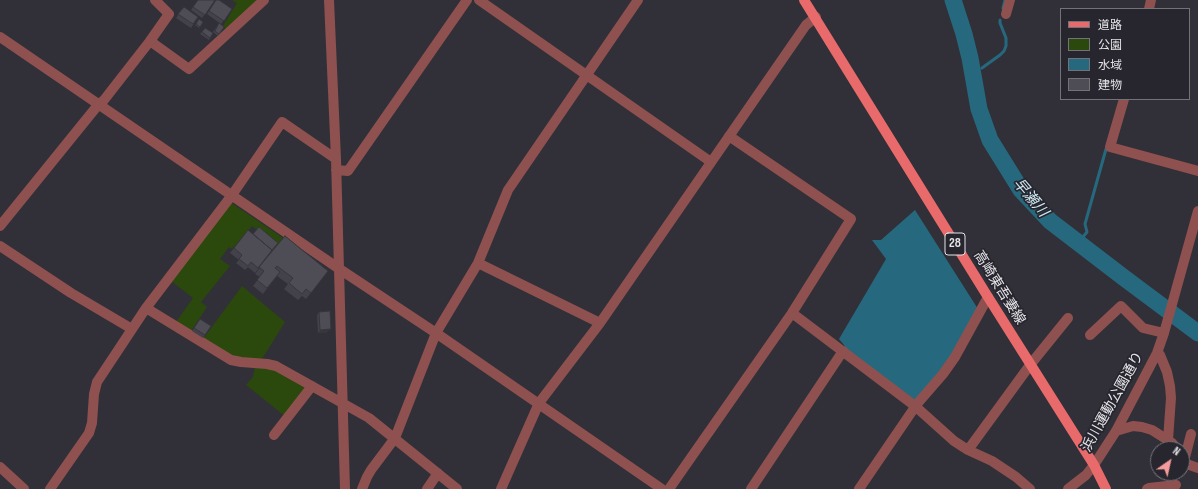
<!DOCTYPE html>
<meta charset="utf-8">
<style>
body{margin:0}
#map{position:relative;width:1198px;height:489px;overflow:hidden;background:#313038;font-family:"Sofia Sans Condensed","Noto Sans JP",sans-serif}
canvas{display:block}
.legend{position:absolute;left:1060px;top:8px;width:130px;height:92px;box-sizing:border-box;background:#27262e;border:1px solid #737279;margin:0;padding:5px 7px;list-style:none;font-size:12px;color:#e4e4e9}
.legend li{display:flex;align-items:center;gap:8px;height:20px}
.legend b{width:20px;border:1px solid #737279}
.north{position:absolute;left:1150px;top:441px;width:40px;height:40px;box-sizing:border-box;background:#27262e;border:1px solid #737279;border-radius:50%;rotate:34deg;font-size:11px;font-weight:700;line-height:16px;text-align:center;color:#e4e4e9}
.north::after{content:'';display:block;margin:auto;width:14px;height:18px;background:#f59b9b;clip-path:polygon(50% 0,100% 100%,50% 72%,0 100%)}
</style>
<div id="map">
<canvas width="1198" height="489"></canvas>
<ul class="legend">
<li><b style="height:5px;background:#e86a6b"></b>道路</li>
<li><b style="height:11px;background:#2b480d"></b>公園</li>
<li><b style="height:11px;background:#26697e"></b>水域</li>
<li><b style="height:11px;background:#4e4d56"></b>建物</li>
</ul>
<div class="north">N</div>
</div>
<script>
const ctx = document.querySelector('canvas').getContext('2d');
ctx.lineJoin = 'round';
function fillPath(path, color) { ctx.fillStyle = color; ctx.fill(path, 'evenodd'); }
const toPath = rows => new Path2D(rows.map(r => 'M' + r).join(''));
function strokePath(path, color, width, dash) { ctx.strokeStyle = color; ctx.lineWidth = width; ctx.lineCap = dash ? 'butt' : 'round'; ctx.setLineDash(dash || []); ctx.stroke(path); }
function write(font, color, halo, rows, align = 'center') {
  ctx.font = font + ' "Sofia Sans Condensed","Noto Sans JP",sans-serif'; ctx.lineWidth = 3.5; ctx.setLineDash([]); ctx.textBaseline = 'middle'; ctx.strokeStyle = halo; ctx.fillStyle = color; for (const [text, x, y, turn = 0] of rows) {
    ctx.save(); ctx.translate(x, y); ctx.rotate((+turn || 0) * Math.PI / 180); ctx.textAlign = isNaN(turn) ? turn : align; if (halo) ctx.strokeText(text, 0, 0); ctx.fillText(text, 0, 0); ctx.restore();
  }
}
fillPath(toPath([
 [232,0,259,0,227,30,223,26,237,3],
 [231,204,233,204,283,238,277,246,252,226,232,249,229,247,220,259,230,266,201,302,207,307,191,331,176,322,193,298,171,281],
 [242,286,285,322,262,359,243,359,233,356,203,339],
 [255,366,274,369,306,388,286,417,246,385,253,377]
]), '#2b480d');
fillPath(toPath([
 [915,210,978,309,953,354,916,401,848,352,844,345,839,339,886,259,872,240,881,240]
]), '#26697e');
strokePath(toPath([
 [1003,8,1005,0],
 [982,68,1000,55,1004,51,1006,46,1006,38,1000,23,1000,20],
 [1078,243,1087,232,1085,224,1106,149]
]), '#26697e', 3);
strokePath(toPath([
 [953,0,964,34,970,58,979,109,990,140,1021,190,1050,221,1123,277,1198,333]
]), '#26697e', 17);
strokePath(toPath([
 [329,0,336,159,345,489],
 [479,0,711,162],
 [1149,9,1151,0],
 [1006,14,1010,0],
 [0,37,338,268,436,333,662,489],
 [150,41,189,69,264,0],
 [1124,99,1110,147,1198,171],
 [336,170,348,171,467,0],
 [0,226,98,105,104,100,150,41,169,14,155,0],
 [0,246,71,293,132,329],
 [478,263,600,323],
 [146,308,231,360,241,362,267,364,276,366,369,418,457,489],
 [792,313,915,406,954,441,968,450,992,461,1016,477,1030,489],
 [1090,335,1121,306,1143,328,1164,333],
 [1157,353,1160,355,1167,372,1170,386,1171,398,1168,440],
 [1116,431,1133,426,1142,427,1152,430,1163,437,1172,443,1177,449],
 [274,435,312,386],
 [968,450,1030,365,1068,318],
 [1182,458,1184,463,1198,468],
 [0,467,24,489],
 [1182,469,1191,434],
 [50,489,89,433,92,423,94,394,97,382,146,308,232,195,282,122,336,159],
 [362,489,367,477,371,470,395,438,436,333,478,263,508,190,638,0],
 [427,489,438,473],
 [501,489,539,403,600,323,806,25,816,17],
 [669,489,792,313,851,219,729,136],
 [751,489,843,351],
 [859,489,917,404,943,374,955,357,988,297],
 [1068,489,1086,475,1094,465,1116,431,1157,353,1164,333,1198,211],
 [1147,489,1149,488,1176,485]
]), '#8e514f', 10);
strokePath(toPath([
 [804,0,988,297,1094,465,1106,489]
]), '#e86a6b', 10);
fillPath(toPath([
 [198,0,215,0,202,18,191,10],
 [216,0,232,9,221,24,207,14],
 [184,7,198,17,191,28,176,18],
 [199,19,203,22,199,28,195,25],
 [219,23,224,27,218,36,213,32],
 [205,28,213,33,209,40,200,34],
 [253,234,278,243,255,273,248,267,245,270,236,263,239,260,230,253,234,248],
 [285,236,328,271,306,299,302,296,298,300,284,289,288,284,277,276,263,294,253,286,260,277,255,274],
 [319,312,328,332,318,333,317,315],
 [200,319,205,335,203,338,192,331]
]), '#43424a');
fillPath(toPath([
 [280,272,275,279,263,294,267,288],
 [331,329,328,332,318,333,320,330]
]), '#37363c');
const building = toPath([
 [198,0,215,0,205,15,193,7,198,0],
 [216,0,219,0,232,9,224,21,209,11,216,0],
 [184,7,198,17,193,24,178,14,184,7],
 [199,19,203,22,200,27,196,24,199,19],
 [219,23,224,27,219,34,215,31,219,23],
 [205,28,213,33,210,38,202,32,205,28],
 [259,227,278,243,271,251,272,250,253,234,259,227],
 [248,230,272,250,258,268,251,262,248,266,239,259,242,255,234,248,248,230],
 [285,236,328,271,311,293,306,289,302,294,289,283,293,278,277,266,275,268,280,272,267,288,257,280,264,271,259,267,285,236],
 [330,311,331,329,320,330,319,312,330,311],
 [200,319,211,326,205,335,194,328,200,319]
]);
fillPath(building, '#4e4d56');
strokePath(building, '#37363c', 1);
for (const [x, y, w] of [
 [955,244,20]
]) { const box = new Path2D(); box.roundRect(x - w / 2, y - 11, w, 22, 3); ctx.fillStyle = '#27262e'; ctx.fill(box); strokePath(box, '#e4e4e9', 1); }
write('bold 13px', '#e4e4e9', null, [
 ["28",955,244]
]);
write('14px', '#e4e4e9', '#27262e', [
 ["高崎東吾妻線",999,288,58],
 ["浜川運動公園通り",1113,402,-61]
]);
write('italic 15px', '#cde7f1', '#27262e', [
 ["早瀬川",1030,198,50]
]);
</script>
